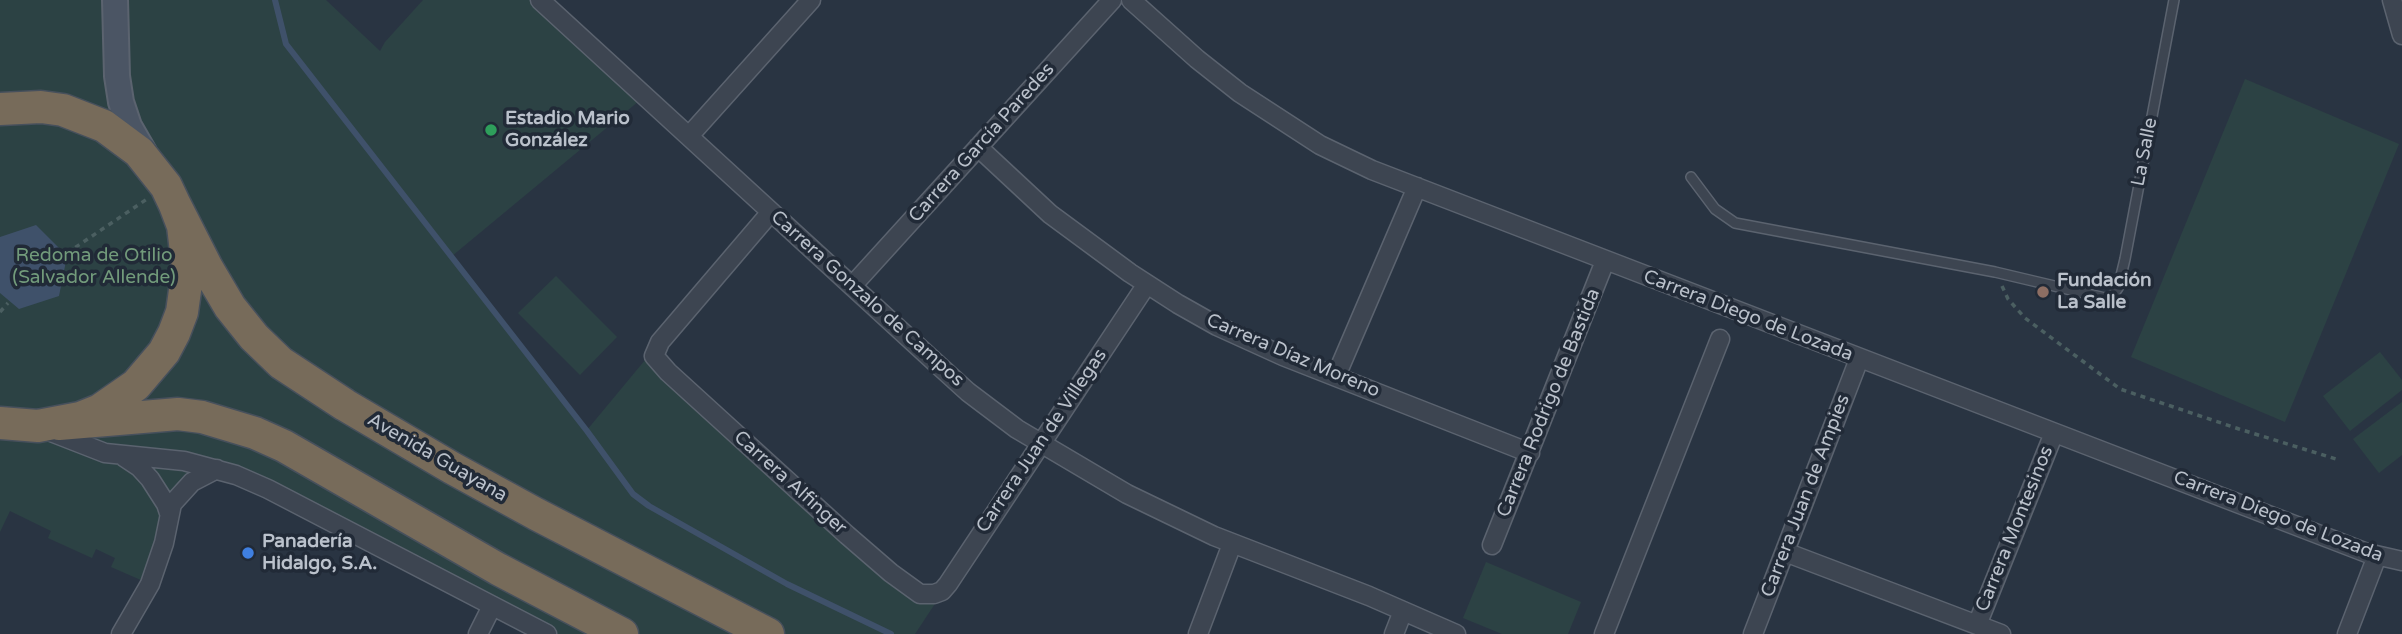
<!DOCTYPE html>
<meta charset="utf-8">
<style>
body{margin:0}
canvas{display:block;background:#293442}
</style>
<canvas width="2402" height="634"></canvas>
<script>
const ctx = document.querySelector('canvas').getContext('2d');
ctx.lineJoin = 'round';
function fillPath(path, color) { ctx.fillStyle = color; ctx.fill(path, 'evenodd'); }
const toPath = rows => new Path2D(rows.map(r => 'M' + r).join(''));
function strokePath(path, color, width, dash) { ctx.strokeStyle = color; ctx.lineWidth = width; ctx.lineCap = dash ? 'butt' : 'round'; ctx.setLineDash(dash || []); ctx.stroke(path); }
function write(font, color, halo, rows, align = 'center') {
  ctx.font = font + ' "Varela Round",sans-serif'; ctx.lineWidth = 7; ctx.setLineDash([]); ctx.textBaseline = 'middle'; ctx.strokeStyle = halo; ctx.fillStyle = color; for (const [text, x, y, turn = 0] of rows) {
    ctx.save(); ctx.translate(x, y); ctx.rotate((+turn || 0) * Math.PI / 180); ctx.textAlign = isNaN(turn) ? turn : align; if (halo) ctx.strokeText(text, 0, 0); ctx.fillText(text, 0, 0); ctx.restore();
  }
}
fillPath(toPath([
 [0,0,326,0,380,51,385,42,423,0,540,0,645,96,452,256,587,430,660,342,655,349,912,590,948,584,915,634,547,634,218,469,177,497,150,584,111,567,115,558,96,549,92,558,48,538,51,531,10,511,0,532],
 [2245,79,2399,144,2285,422,2131,357],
 [556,276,617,337,580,375,518,313],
 [2380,352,2402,380,2402,390,2350,431,2323,396],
 [2402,402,2402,455,2379,473,2353,439],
 [1486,562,1581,602,1568,634,1502,634,1463,618]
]), '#2c4244');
fillPath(toPath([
 [36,225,67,256,59,296,19,309,0,293,0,237]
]), '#3f516a');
strokePath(toPath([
 [275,0,286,44,587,431,633,494,649,506,787,584,891,634]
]), '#3f516a', 6);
const lane = toPath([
 [1691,177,1715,209,1735,223,1995,272,2105,298,2113,295,2118,288,2125,259,2174,0]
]);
const street = toPath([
 [540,0,936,363,968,392,1017,429,1127,494,1214,536,1369,596,1456,634],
 [1131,0,1197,59,1240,93,1320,145,1372,170,2367,553,2402,561],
 [2392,0,2402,35],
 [689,136,811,0],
 [978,147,1050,214,1130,273,1178,304,1217,326,1283,356,1530,453],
 [771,212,660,342,654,356,668,372,847,535,891,573,920,594,934,594,942,591,948,584,1147,284],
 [852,286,1112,0],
 [1336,376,1417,187],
 [46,430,105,453,184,461,236,475,268,489,547,634],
 [124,457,139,467,150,479,166,504,169,513],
 [1492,545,1605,261],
 [1785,552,2001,634],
 [1977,625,2054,433],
 [121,634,150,584,164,543,172,504,192,482,217,469],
 [478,634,492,606],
 [1198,634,1232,544],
 [1394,634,1403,611],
 [1604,634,1720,339],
 [1753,634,1859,359],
 [2347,634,2377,556]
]);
const secondary = toPath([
 [115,0,117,76,121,102,129,126,144,152]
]);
const highway = toPath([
 [0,109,41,107,63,110,104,126,139,152,166,186,175,205,183,226,188,269,182,312,174,333,164,352,136,385,100,410,80,418,38,426,0,423],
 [175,205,207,268,230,307,254,337,281,363,345,405,452,468,536,514,768,634],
 [59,424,178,414,202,417,255,433,284,446,498,569,622,634]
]);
strokePath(lane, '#5b636f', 12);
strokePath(street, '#5b636f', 21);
strokePath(secondary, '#5b636f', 28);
strokePath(highway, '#47505c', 35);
strokePath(toPath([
 [67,253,147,199],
 [2002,286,2008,299,2025,318,2120,389,2239,429,2336,459],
 [0,312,8,303]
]), '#4b5f61', 3.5, [5, 5]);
strokePath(lane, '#3d4551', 9);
strokePath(street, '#3d4551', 18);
strokePath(secondary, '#4b5564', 24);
strokePath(highway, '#776b5a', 32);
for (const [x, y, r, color] of [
 [491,130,7,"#2e9e5b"],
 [2043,292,7,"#8d6e63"],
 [248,553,7,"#3f7fe0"]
]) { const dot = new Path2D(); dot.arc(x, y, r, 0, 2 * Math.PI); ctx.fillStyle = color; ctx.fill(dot); strokePath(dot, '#212a37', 2.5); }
write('bold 19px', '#bac1cb', '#212a37', [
 ["Estadio Mario",505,119],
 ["González",505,141],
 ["Fundación",2057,281],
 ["La Salle",2057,303],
 ["Panadería",262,542],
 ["Hidalgo, S.A.",262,564]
], 'left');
write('19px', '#bac1cb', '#212a37', [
 ["Carrera García Paredes",982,143,-48],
 ["La Salle",2145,152,-79],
 ["Carrera Gonzalo de Campos",867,299,42],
 ["Carrera Diego de Lozada",1748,316,21],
 ["Carrera Díaz Moreno",1293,356,23],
 ["Carrera Rodrigo de Bastida",1549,403,-68],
 ["Carrera Juan de Villegas",1042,441,-56],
 ["Avenida Guayana",437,458,30],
 ["Carrera Alfinger",790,483,42],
 ["Carrera Juan de Ampies",1806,496,-69],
 ["Carrera Diego de Lozada",2278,517,21],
 ["Carrera Montesinos",2015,529,-68]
]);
write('19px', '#729b7b', '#212a37', [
 ["Redoma de Otilio",94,256],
 ["(Salvador Allende)",94,278]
]);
</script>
